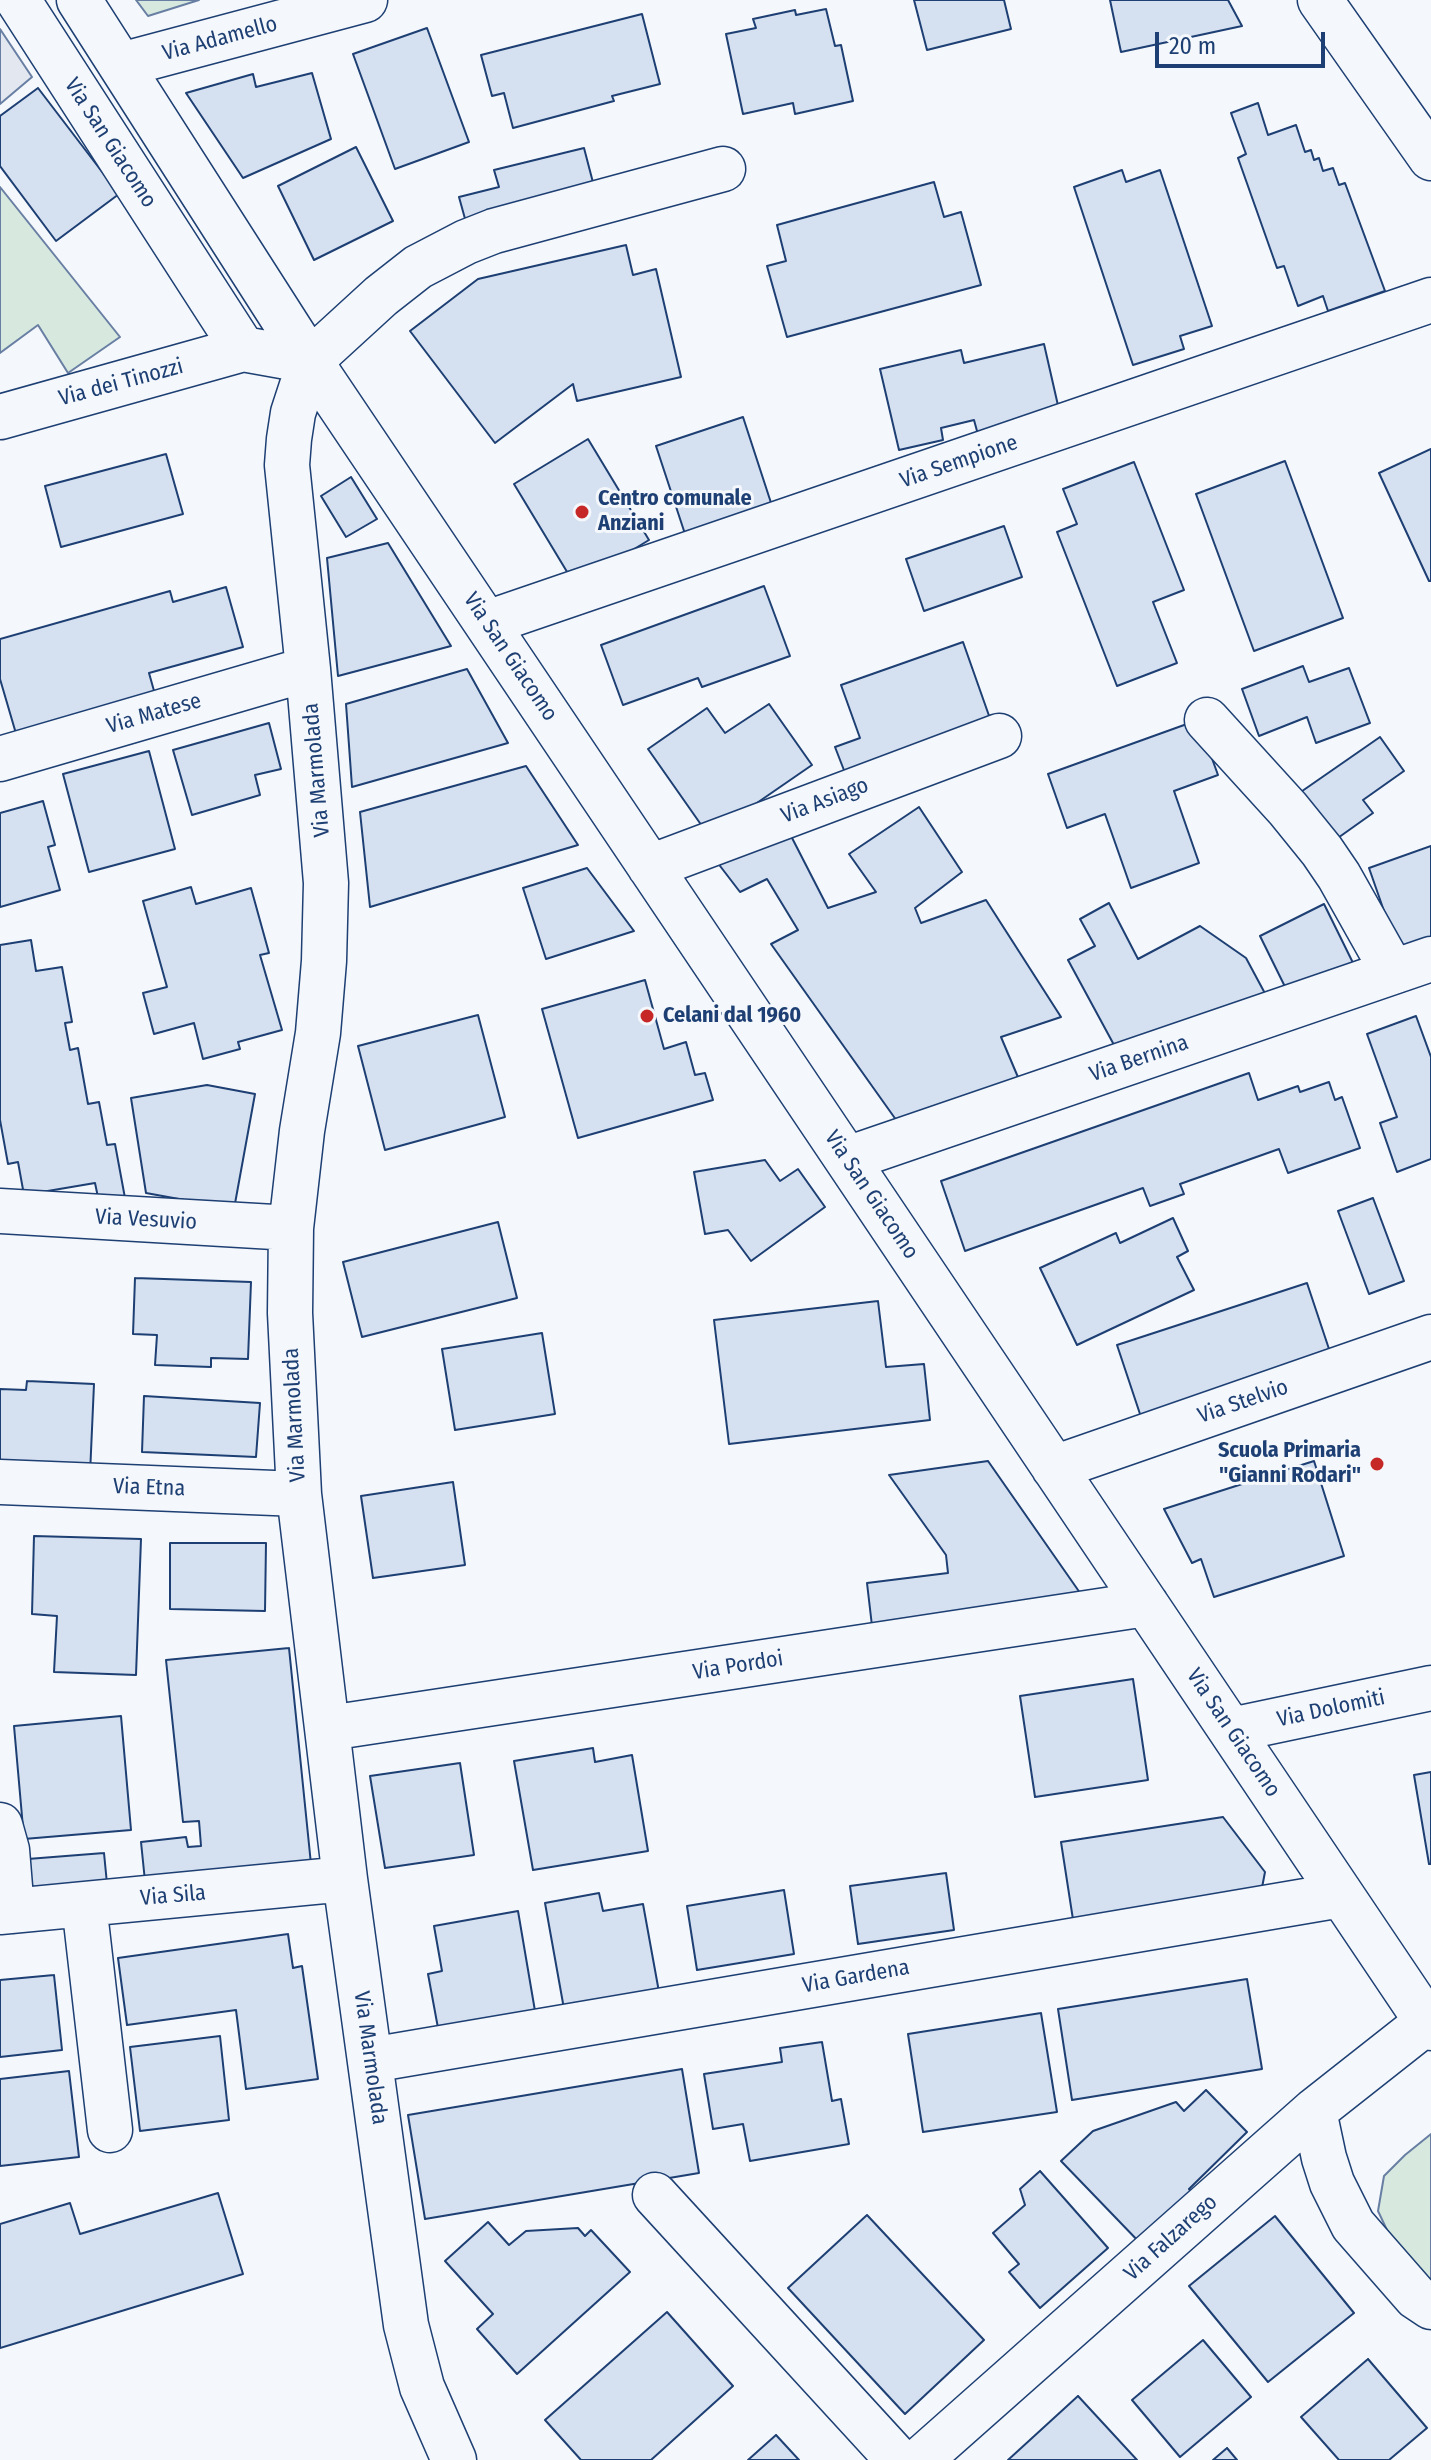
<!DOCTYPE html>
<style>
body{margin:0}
#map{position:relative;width:1431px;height:2460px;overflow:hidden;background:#f4f7fb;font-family:"Fira Sans Condensed",sans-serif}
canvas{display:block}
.scale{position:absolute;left:1155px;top:32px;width:170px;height:36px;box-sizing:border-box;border:4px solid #1d3f73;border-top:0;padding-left:10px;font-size:24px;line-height:28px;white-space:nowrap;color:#1d3f73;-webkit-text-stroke:6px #f4f7fb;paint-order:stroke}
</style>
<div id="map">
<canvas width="1431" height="2460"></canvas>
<div class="scale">20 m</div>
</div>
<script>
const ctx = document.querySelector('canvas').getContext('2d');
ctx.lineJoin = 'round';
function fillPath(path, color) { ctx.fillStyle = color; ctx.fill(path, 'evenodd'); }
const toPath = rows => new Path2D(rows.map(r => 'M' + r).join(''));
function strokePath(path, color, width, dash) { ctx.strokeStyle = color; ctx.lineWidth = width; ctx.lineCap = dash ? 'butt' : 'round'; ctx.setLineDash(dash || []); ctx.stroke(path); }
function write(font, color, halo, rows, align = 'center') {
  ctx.font = font + ' "Fira Sans Condensed",sans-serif'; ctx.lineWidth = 6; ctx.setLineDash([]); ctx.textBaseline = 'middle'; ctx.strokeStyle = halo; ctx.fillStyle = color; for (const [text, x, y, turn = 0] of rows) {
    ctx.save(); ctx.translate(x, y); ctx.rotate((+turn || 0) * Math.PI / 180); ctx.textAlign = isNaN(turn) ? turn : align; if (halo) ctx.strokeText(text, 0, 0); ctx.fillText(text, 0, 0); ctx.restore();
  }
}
const green = toPath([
 [136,0,199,0,148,16,136,0],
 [0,187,120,337,68,373,38,325,0,353,0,187],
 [1431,2134,1431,2281,1396,2249,1378,2211,1384,2176,1405,2155,1431,2134]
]);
fillPath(green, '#d7e8df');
strokePath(green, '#687fa3', 2);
const parking = toPath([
 [0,29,32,77,0,104,0,29]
]);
fillPath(parking, '#e3e8f0');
strokePath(parking, '#687fa3', 2);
const building = toPath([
 [914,0,1004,0,1011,29,927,50,914,0],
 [1110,0,1228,0,1242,26,1121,52,1110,0],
 [826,9,835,46,841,45,853,101,795,114,793,103,743,114,726,34,756,28,753,19,795,10,796,15,826,9],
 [642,14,660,84,612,96,614,101,513,128,504,93,492,96,481,55,642,14],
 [427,28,469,142,395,169,353,54,427,28],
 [312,73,331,139,243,178,186,93,253,74,256,87,312,73],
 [38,88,119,194,56,241,0,166,0,116,38,88],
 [1258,103,1268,135,1296,125,1305,152,1311,150,1314,160,1319,158,1323,171,1333,168,1339,185,1345,183,1385,291,1328,311,1323,296,1298,306,1284,266,1277,268,1238,158,1246,154,1231,113,1258,103],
 [356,147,393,221,314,260,278,186,356,147],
 [584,148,596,194,467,226,459,197,499,187,494,170,584,148],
 [1122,170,1126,182,1160,170,1212,326,1180,336,1184,349,1133,365,1074,187,1122,170],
 [934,182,944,217,961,212,981,285,787,337,767,266,786,261,777,225,934,182],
 [626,245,633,275,656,269,681,377,577,401,573,384,495,443,410,331,478,279,626,245],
 [1044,344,1062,423,980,442,974,420,941,428,943,440,899,450,880,369,961,350,964,363,1044,344],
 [743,417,774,512,687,540,656,446,743,417],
 [588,439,649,540,575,585,514,484,588,439],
 [1431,449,1431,581,1429,581,1379,473,1431,449],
 [166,454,183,514,61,547,45,486,166,454],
 [1285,461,1343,618,1254,651,1196,494,1285,461],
 [1134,462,1184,590,1153,602,1177,663,1117,686,1057,532,1077,524,1063,489,1134,462],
 [351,477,377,519,346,537,321,496,351,477],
 [1004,526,1022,577,924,611,906,559,1004,526],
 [388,543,451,646,338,676,327,558,388,543],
 [764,586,790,656,702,687,698,678,623,705,601,645,764,586],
 [226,587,243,647,149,673,156,698,17,737,0,679,0,639,170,591,173,602,226,587],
 [963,642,993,727,847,778,835,747,860,738,841,685,963,642],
 [1303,666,1309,682,1349,668,1370,723,1316,743,1307,717,1259,736,1242,689,1303,666],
 [467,669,508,743,352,787,346,704,467,669],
 [769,704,812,765,709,836,648,749,707,708,725,733,769,704],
 [1198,720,1218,775,1174,791,1199,863,1131,888,1105,814,1067,828,1048,774,1198,720],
 [269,723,281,769,255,775,260,795,192,815,173,750,269,723],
 [1380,737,1404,771,1363,800,1373,813,1328,845,1295,796,1380,737],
 [149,751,175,849,89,872,63,774,149,751],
 [526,766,578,845,370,907,360,812,526,766],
 [43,801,55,845,48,847,60,890,0,907,0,813,43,801],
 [919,807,962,872,915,908,921,923,986,900,1061,1017,1001,1037,1023,1089,904,1131,771,944,798,930,767,879,740,892,717,862,790,834,828,908,876,892,849,854,919,807],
 [1431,846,1431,943,1399,954,1369,868,1431,846],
 [587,868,634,931,546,959,523,888,587,868],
 [191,887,196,904,251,888,269,953,260,955,282,1030,238,1042,240,1049,203,1059,194,1023,154,1034,143,993,167,987,143,901,191,887],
 [1109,903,1138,959,1200,926,1246,958,1268,999,1120,1056,1068,960,1095,946,1080,919,1109,903],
 [1324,904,1357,971,1293,1003,1260,936,1324,904],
 [31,940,36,971,62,967,72,1022,65,1023,70,1050,78,1048,88,1104,99,1102,107,1145,115,1144,125,1198,99,1202,95,1183,24,1195,18,1162,8,1164,0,1120,0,945,31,940],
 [645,980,664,1049,686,1042,695,1075,705,1073,713,1100,578,1138,542,1009,645,980],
 [478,1015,505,1117,385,1150,358,1046,478,1015],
 [1416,1016,1431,1057,1431,1159,1397,1172,1380,1123,1397,1117,1367,1034,1416,1016],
 [1249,1073,1258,1100,1298,1086,1300,1092,1329,1082,1335,1100,1342,1097,1360,1148,1288,1173,1279,1149,1180,1184,1184,1194,1150,1206,1143,1188,965,1251,941,1181,1249,1073],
 [207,1085,255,1094,234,1209,146,1193,131,1098,207,1085],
 [765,1160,780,1181,798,1169,825,1207,751,1261,728,1230,705,1234,694,1172,765,1160],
 [1373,1198,1404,1281,1369,1294,1338,1211,1373,1198],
 [1173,1218,1188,1251,1177,1257,1194,1290,1077,1345,1040,1268,1116,1233,1120,1243,1173,1218],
 [498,1222,517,1298,362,1337,343,1262,498,1222],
 [135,1278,251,1282,248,1359,211,1358,211,1367,155,1365,157,1335,133,1334,135,1278],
 [1307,1283,1333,1361,1143,1423,1117,1345,1307,1283],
 [878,1301,886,1367,924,1364,930,1420,729,1444,714,1320,878,1301],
 [542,1333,555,1414,455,1430,442,1349,542,1333],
 [27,1381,94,1384,90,1474,0,1470,0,1389,26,1390,27,1381],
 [144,1396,260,1403,256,1457,142,1452,144,1396],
 [988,1461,1085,1600,872,1626,867,1583,948,1573,946,1555,889,1475,988,1461],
 [1314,1461,1344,1556,1214,1597,1201,1559,1192,1563,1164,1509,1314,1461],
 [453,1482,465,1565,373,1578,361,1496,453,1482],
 [34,1536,141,1539,136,1675,54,1672,57,1616,32,1614,34,1536],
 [170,1543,266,1543,265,1611,170,1609,170,1543],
 [289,1648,312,1874,146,1891,141,1842,186,1837,188,1847,201,1846,199,1821,183,1822,166,1660,289,1648],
 [1133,1679,1148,1780,1035,1797,1020,1696,1133,1679],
 [121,1716,131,1830,24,1839,14,1726,121,1716],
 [593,1748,595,1762,632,1755,648,1851,533,1870,514,1761,593,1748],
 [460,1763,474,1855,385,1868,370,1776,460,1763],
 [1431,1772,1431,1864,1429,1864,1414,1775,1431,1772],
 [1223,1817,1265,1872,1260,1898,1074,1926,1061,1842,1223,1817],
 [104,1853,108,1894,19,1902,15,1860,104,1853],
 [946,1873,954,1930,858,1944,850,1886,946,1873],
 [784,1890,794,1954,697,1970,687,1906,784,1890],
 [599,1893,603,1911,643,1904,661,2003,566,2020,545,1903,599,1893],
 [518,1911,535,2011,438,2028,428,1974,442,1971,434,1926,518,1911],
 [288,1934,293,1968,302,1966,318,2079,246,2089,236,2010,127,2025,118,1958,288,1934],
 [54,1975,62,2050,0,2057,0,1980,54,1975],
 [1247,1979,1262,2069,1072,2100,1058,2009,1247,1979],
 [1041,2013,1057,2112,923,2132,908,2034,1041,2013],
 [220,2036,229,2120,140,2131,130,2047,220,2036],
 [822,2042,832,2101,841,2099,849,2144,750,2161,743,2124,713,2129,704,2074,782,2062,780,2048,822,2042],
 [682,2069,699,2173,425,2219,408,2115,682,2069],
 [69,2071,79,2157,0,2166,0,2079,69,2071],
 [1206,2090,1247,2132,1189,2189,1194,2195,1142,2245,1061,2161,1093,2131,1176,2102,1184,2111,1206,2090],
 [1040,2171,1108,2248,1040,2308,1009,2272,1019,2264,993,2233,1025,2205,1020,2189,1040,2171],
 [218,2193,243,2274,0,2348,0,2224,70,2203,80,2234,218,2193],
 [867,2215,984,2340,905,2414,788,2288,867,2215],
 [1275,2216,1354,2313,1268,2382,1189,2286,1275,2216],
 [488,2222,509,2245,526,2231,578,2228,585,2236,591,2230,630,2272,517,2374,477,2329,493,2314,445,2261,488,2222],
 [667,2312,733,2386,651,2460,581,2460,545,2420,667,2312],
 [1203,2340,1251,2397,1180,2457,1132,2400,1203,2340],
 [1368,2359,1427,2428,1389,2460,1339,2460,1301,2417,1368,2359],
 [1078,2396,1137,2460,1008,2460,1078,2396],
 [776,2435,799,2460,748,2460,776,2435],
 [1227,2448,1237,2460,1213,2460,1227,2448]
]);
fillPath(building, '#d5e0f0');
strokePath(building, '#1d3f73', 2);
const street = toPath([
 [18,0,243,349,310,361],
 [79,0,310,361,1431,2028],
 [1320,0,1431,158],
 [121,65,365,0],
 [0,417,243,349],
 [487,623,1431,300],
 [1207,720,1288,809,1322,851,1339,876,1393,972],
 [0,759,308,669],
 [650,867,999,736],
 [847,1159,1431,959],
 [0,1211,291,1228],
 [1054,1468,1431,1337],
 [0,1482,299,1494],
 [329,1728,1146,1604],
 [1231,1730,1431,1688],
 [0,1825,7,1850,12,1911],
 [84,1904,110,2130],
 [0,1912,345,1879],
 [371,2060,1341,1895],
 [1314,2111,1324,2158,1332,2183,1353,2225,1416,2297,1431,2307],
 [655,2195,898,2460],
 [454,2460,422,2387,406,2325,345,1879,299,1494,290,1313,291,1228,302,1131,318,1033,324,961,326,883,308,669,287,465,289,439,293,413,310,361,381,296,418,267,466,242,494,231,723,169],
 [920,2460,1314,2111,1427,2022]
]);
strokePath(street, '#1d3f73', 47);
strokePath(street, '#f4f7fb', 44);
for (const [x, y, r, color] of [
 [582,512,8,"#c62828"],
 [647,1016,8,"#c62828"],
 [1377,1464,8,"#c62828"]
]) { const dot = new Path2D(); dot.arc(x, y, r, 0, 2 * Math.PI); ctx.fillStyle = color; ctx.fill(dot); strokePath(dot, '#f4f7fb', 3); }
write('22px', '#1d3f73', '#f4f7fb', [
 ["Via Adamello",220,39,-15],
 ["Via San Giacomo",110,143,57],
 ["Via dei Tinozzi",121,383,-15],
 ["Via Sempione",959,462,-19],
 ["Via San Giacomo",510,657,56],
 ["Via Matese",154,714,-16],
 ["Via Marmolada",317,770,-95],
 ["Via Asiago",825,801,-21],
 ["Via Bernina",1139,1059,-19],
 ["Via San Giacomo",871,1195,56],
 ["Via Vesuvio",146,1220,3],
 ["Via Stelvio",1243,1402,-19],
 ["Via Marmolada",295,1415,-93],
 ["Via Etna",149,1488,2],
 ["Via Pordoi",738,1666,-9],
 ["Via Dolomiti",1331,1709,-12],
 ["Via San Giacomo",1233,1733,56],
 ["Via Sila",173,1896,-5],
 ["Via Gardena",856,1977,-10],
 ["Via Marmolada",370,2058,82],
 ["Via Falzarego",1171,2238,-42]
]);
write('bold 22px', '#1d3f73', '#f4f7fb', [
 ["Centro comunale",598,499],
 ["Anziani",598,524],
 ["Celani dal 1960",663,1016],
 ["Scuola Primaria",1361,1451,"right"],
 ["\"Gianni Rodari\"",1361,1476,"right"]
], 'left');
</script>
